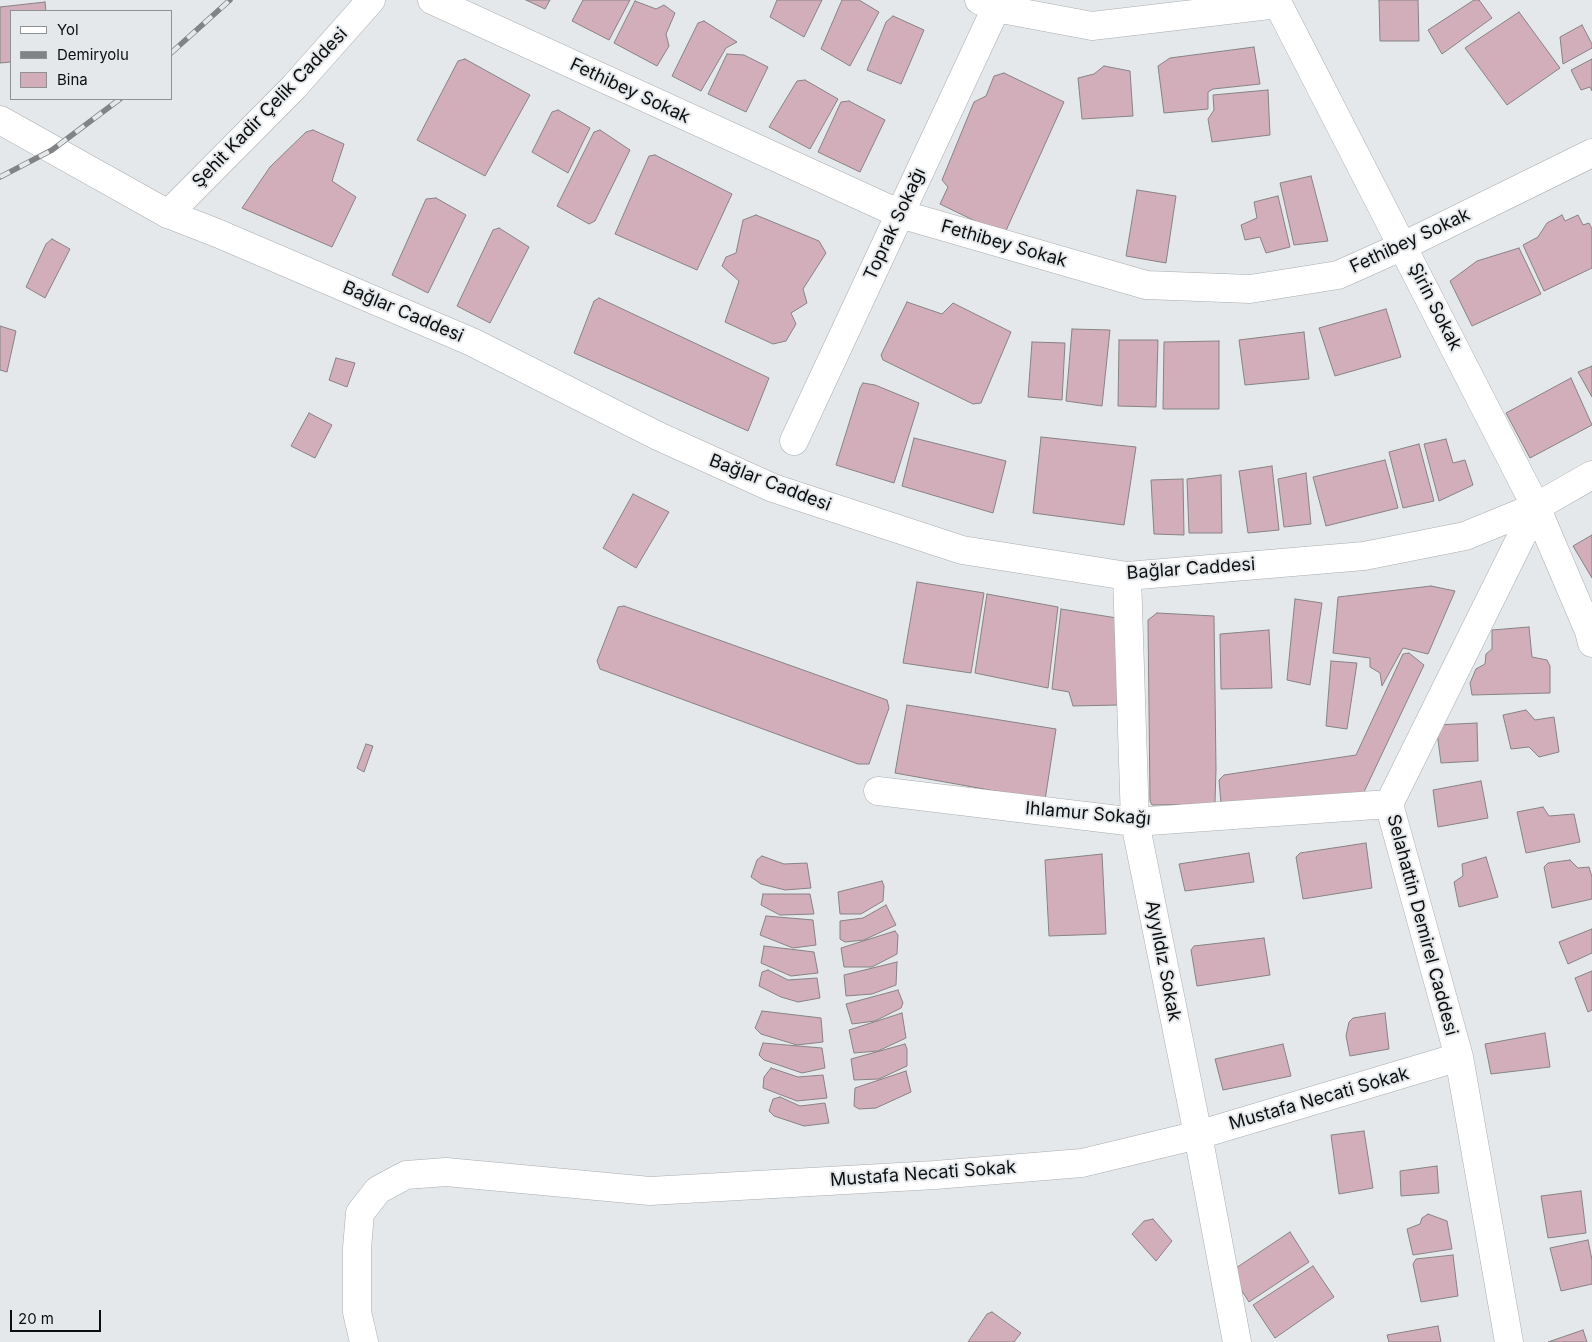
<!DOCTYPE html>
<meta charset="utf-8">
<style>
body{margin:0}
#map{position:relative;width:1592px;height:1342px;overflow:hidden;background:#e5e8ea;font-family:Inter,sans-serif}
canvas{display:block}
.legend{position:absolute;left:10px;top:10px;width:162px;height:90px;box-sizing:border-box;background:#e5e8ea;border:1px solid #8f9192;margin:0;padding:6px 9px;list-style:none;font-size:15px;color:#0d0e0f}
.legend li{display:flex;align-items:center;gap:10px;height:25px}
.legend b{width:25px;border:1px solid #8f9192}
.scale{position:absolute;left:10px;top:1310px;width:91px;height:22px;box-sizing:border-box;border:2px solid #0d0e0f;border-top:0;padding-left:6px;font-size:15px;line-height:18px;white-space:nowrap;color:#0d0e0f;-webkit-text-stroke:4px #e5e8ea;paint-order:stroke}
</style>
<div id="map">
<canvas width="1592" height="1342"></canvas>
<ul class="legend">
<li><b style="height:6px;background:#fff"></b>Yol</li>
<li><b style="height:6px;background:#818384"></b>Demiryolu</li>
<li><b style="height:14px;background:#d2adba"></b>Bina</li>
</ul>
<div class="scale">20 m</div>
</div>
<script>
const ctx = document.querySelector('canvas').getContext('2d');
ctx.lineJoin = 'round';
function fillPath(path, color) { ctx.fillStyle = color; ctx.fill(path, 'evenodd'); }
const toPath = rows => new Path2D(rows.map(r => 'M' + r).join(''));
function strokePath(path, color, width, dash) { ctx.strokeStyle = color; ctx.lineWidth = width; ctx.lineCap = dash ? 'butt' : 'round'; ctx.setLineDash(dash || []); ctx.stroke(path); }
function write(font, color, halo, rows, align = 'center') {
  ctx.font = font + ' Inter,sans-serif'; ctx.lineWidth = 4; ctx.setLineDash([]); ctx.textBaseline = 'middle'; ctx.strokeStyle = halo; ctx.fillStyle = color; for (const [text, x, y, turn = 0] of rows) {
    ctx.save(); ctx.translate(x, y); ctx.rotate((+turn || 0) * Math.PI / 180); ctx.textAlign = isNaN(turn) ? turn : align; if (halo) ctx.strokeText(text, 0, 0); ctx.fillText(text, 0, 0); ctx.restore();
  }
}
const building = toPath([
 [526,0,550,0,545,9,526,0],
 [583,0,630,0,609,40,572,21,583,0],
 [777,0,822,0,804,37,770,17,777,0],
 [842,0,859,0,879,12,850,66,821,49,842,0],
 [1379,0,1418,0,1419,41,1380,41,1379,0],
 [1474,0,1479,0,1492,18,1442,54,1428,30,1474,0],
 [635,1,656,9,664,5,675,13,666,34,669,46,657,66,614,43,635,1],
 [45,2,46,11,11,11,11,62,0,63,0,7,45,2],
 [1519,12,1560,68,1507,105,1465,48,1519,12],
 [893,16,924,30,901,84,867,70,886,22,893,16],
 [704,21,737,42,726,48,701,91,672,76,698,23,704,21],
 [1582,25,1592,44,1592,48,1563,64,1560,37,1582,25],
 [1254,47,1260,84,1213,89,1208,92,1208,109,1164,113,1158,66,1170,58,1254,47],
 [727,54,744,55,768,67,746,112,708,94,727,54],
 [465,59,530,95,485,176,417,140,458,61,465,59],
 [1592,59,1592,91,1590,87,1581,90,1571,70,1592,59],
 [1104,66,1130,71,1133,116,1082,119,1078,78,1094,74,1104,66],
 [1004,73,1064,102,1004,235,940,204,948,187,942,180,974,102,986,96,994,76,1004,73],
 [805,80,838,99,810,149,769,127,797,81,805,80],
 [1268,90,1270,135,1212,142,1208,119,1214,110,1213,95,1268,90],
 [849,101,885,120,860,172,818,152,841,102,849,101],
 [558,110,590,128,568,173,532,152,552,112,558,110],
 [313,130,344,144,332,181,356,197,332,247,242,208,270,167,306,132,313,130],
 [600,130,630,150,595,221,589,224,557,206,594,132,600,130],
 [655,155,732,194,697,270,615,234,649,156,655,155],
 [1311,176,1328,241,1294,245,1280,183,1311,176],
 [1137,190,1176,196,1166,263,1126,256,1137,190],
 [1278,196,1290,247,1266,253,1260,237,1245,240,1241,225,1257,218,1254,202,1278,196],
 [436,198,466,215,428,293,392,275,426,199,436,198],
 [756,215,819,241,826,253,803,289,807,303,791,313,796,324,786,341,773,344,725,322,739,281,722,266,726,257,736,253,743,220,756,215],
 [1562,215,1565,221,1578,215,1583,225,1589,223,1592,229,1592,268,1544,291,1523,245,1538,237,1547,223,1562,215],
 [499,228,529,247,490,323,457,306,493,230,499,228],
 [52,239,70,249,45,298,26,287,46,244,52,239],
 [1519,248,1541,294,1472,326,1450,281,1477,261,1519,248],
 [599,298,769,378,748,431,574,353,594,301,599,298],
 [907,302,942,314,953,303,1011,332,981,403,973,404,883,360,881,355,907,302],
 [1386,309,1401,357,1335,376,1319,328,1386,309],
 [0,326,16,331,7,372,0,370,0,326],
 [1072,329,1110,330,1102,406,1066,401,1072,329],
 [1304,332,1309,379,1245,385,1239,340,1304,332],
 [1119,340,1158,340,1156,407,1118,406,1119,340],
 [1219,341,1219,409,1163,409,1164,342,1219,341],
 [1032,342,1065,343,1062,400,1028,397,1032,342],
 [336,358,355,363,347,387,329,380,336,358],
 [1592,366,1592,397,1578,372,1592,366],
 [1571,378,1592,425,1530,458,1506,413,1571,378],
 [863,383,875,385,919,403,894,483,836,465,860,388,863,383],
 [309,413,332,425,315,458,291,446,309,413],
 [1041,437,1136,447,1124,525,1033,513,1041,437],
 [914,438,1006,461,993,513,902,486,914,438],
 [1446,439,1453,463,1465,460,1473,485,1439,501,1424,444,1446,439],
 [1419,444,1434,501,1403,508,1389,452,1419,444],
 [1385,460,1398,508,1326,526,1313,477,1385,460],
 [1272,466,1279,530,1248,533,1239,471,1272,466],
 [1306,473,1311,524,1284,527,1278,479,1306,473],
 [1221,475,1222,533,1189,533,1187,479,1221,475],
 [1183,479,1184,535,1154,534,1151,480,1183,479],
 [633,494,669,512,636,568,603,548,633,494],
 [1592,535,1592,578,1573,546,1592,535],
 [917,582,984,593,971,673,903,663,917,582],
 [1431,586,1455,591,1428,654,1403,648,1382,686,1380,673,1370,667,1370,658,1333,653,1338,597,1431,586],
 [987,594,1058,607,1048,688,975,673,987,594],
 [1295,599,1322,603,1310,685,1287,680,1295,599],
 [624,606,887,700,889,708,869,764,858,764,600,669,597,661,618,607,624,606],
 [1061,609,1123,619,1118,705,1073,706,1069,692,1052,689,1061,609],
 [1157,613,1214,616,1216,769,1215,802,1211,804,1152,805,1150,801,1148,620,1157,613],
 [1529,627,1532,657,1547,660,1550,666,1550,693,1472,695,1470,683,1476,669,1485,664,1486,654,1492,649,1492,630,1529,627],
 [1269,630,1272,688,1221,689,1220,634,1269,630],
 [1409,653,1424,665,1363,794,1221,804,1219,780,1224,775,1356,755,1403,654,1409,653],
 [1331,661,1357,663,1347,729,1326,726,1331,661],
 [907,705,1056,729,1045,800,895,773,907,705],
 [1526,710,1535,720,1554,717,1559,752,1539,757,1529,747,1511,749,1503,715,1526,710],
 [1477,723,1478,761,1441,763,1436,725,1477,723],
 [366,744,373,746,364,772,357,768,366,744],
 [1481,781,1488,818,1438,827,1433,790,1481,781],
 [1543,807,1549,816,1574,814,1580,842,1526,853,1517,812,1543,807],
 [1366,843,1372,888,1303,899,1296,857,1300,853,1366,843],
 [1249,853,1254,882,1185,891,1179,864,1249,853],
 [1102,854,1106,934,1049,936,1045,860,1102,854],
 [762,856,784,864,807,863,811,888,785,890,761,884,751,877,757,860,762,856],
 [1486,857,1498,897,1459,907,1454,882,1463,876,1462,864,1486,857],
 [1570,860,1578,868,1589,867,1592,877,1592,899,1552,908,1544,867,1548,863,1570,860],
 [882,881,884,886,883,901,861,914,840,914,838,892,882,881],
 [763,894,810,894,814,914,780,915,761,905,763,894],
 [886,905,896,925,864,940,845,942,840,939,840,921,863,918,886,905],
 [766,916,813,920,816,945,793,948,760,935,766,916],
 [1592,929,1592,953,1568,964,1559,942,1592,929],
 [895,931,898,935,897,954,872,967,844,967,841,948,895,931],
 [1264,938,1270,975,1197,986,1191,950,1194,946,1264,938],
 [764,946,814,952,818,973,791,976,761,963,764,946],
 [897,962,896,985,872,994,846,996,844,975,897,962],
 [768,970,788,980,817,978,820,998,798,1002,781,997,759,986,762,972,768,970],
 [1592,971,1592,1010,1588,1012,1575,978,1592,971],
 [898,990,903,1003,901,1008,875,1021,852,1024,846,1004,898,990],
 [762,1011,821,1018,823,1042,797,1045,761,1034,755,1028,762,1011],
 [902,1013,906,1038,878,1051,854,1053,849,1030,902,1013],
 [1385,1013,1389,1049,1350,1056,1346,1036,1349,1022,1353,1018,1385,1013],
 [1545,1033,1550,1067,1491,1074,1485,1044,1545,1033],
 [763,1043,822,1048,825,1068,802,1073,764,1060,759,1055,763,1043],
 [905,1044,907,1049,907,1066,879,1079,854,1080,851,1059,905,1044],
 [1283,1044,1291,1076,1223,1090,1215,1059,1283,1044],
 [771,1068,798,1077,823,1075,827,1098,797,1101,763,1088,764,1077,771,1068],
 [906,1071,911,1092,876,1108,859,1109,854,1106,855,1088,906,1071],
 [780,1097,800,1106,825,1103,829,1123,804,1126,774,1116,769,1111,773,1099,780,1097],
 [1364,1131,1373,1188,1339,1194,1331,1135,1364,1131],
 [1437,1166,1439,1193,1401,1196,1400,1171,1437,1166],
 [1581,1191,1586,1233,1548,1238,1541,1196,1581,1191],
 [1428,1214,1447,1221,1452,1249,1413,1255,1407,1229,1420,1224,1422,1218,1428,1214],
 [1153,1219,1172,1241,1156,1261,1132,1234,1144,1221,1153,1219],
 [1290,1232,1309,1262,1249,1302,1230,1272,1290,1232],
 [1588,1240,1592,1260,1592,1284,1561,1291,1550,1248,1588,1240],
 [1453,1255,1458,1296,1421,1302,1413,1264,1416,1259,1453,1255],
 [1313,1266,1334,1297,1275,1338,1253,1305,1313,1266],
 [992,1312,1021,1333,1014,1342,968,1342,987,1314,992,1312],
 [1438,1326,1441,1342,1389,1342,1387,1335,1438,1326],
 [1583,1330,1587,1342,1548,1342,1583,1330]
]);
fillPath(building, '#d2adba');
strokePath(building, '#868384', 1);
const minor = toPath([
 [432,0,900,214,1146,285,1250,289,1338,275,1403,246,1592,153],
 [979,0,996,8,1092,26,1278,4],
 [1278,0,1278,4,1536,507,1389,804,1459,1057,1509,1342],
 [168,214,294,87,371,0],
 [794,441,996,8],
 [1127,576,1135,822,1198,1135,1237,1342],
 [878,791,1135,822,1389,804],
 [364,1342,357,1312,357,1248,360,1213,378,1190,406,1175,446,1172,650,1191,935,1175,1082,1163,1198,1135,1459,1057]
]);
const tertiary = toPath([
 [1536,507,1589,631,1592,643]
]);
const secondary = toPath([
 [0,120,168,214,217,233,472,342,658,436,773,488,962,550,1127,576,1364,556,1465,536,1536,507,1592,475]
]);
strokePath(minor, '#a9acae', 29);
strokePath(tertiary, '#a9acae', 29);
strokePath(secondary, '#a9acae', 29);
strokePath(minor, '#fff', 28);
strokePath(tertiary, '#fff', 28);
strokePath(secondary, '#fff', 28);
const rail = toPath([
 [171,53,230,0],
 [0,177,52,150,120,99]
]);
strokePath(rail, '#818384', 5.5);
strokePath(rail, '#e5e8ea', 4, [11]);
write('18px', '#0d0e0f', '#e5e8ea', [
 ["Fethibey Sokak",630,91,25],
 ["Şehit Kadir Çelik Caddesi",270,108,-46],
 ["Toprak Sokağı",895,224,-65],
 ["Fethibey Sokak",1410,241,-25],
 ["Fethibey Sokak",1004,244,16],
 ["Şirin Sokak",1435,307,63],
 ["Bağlar Caddesi",403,312,23],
 ["Bağlar Caddesi",770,483,21],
 ["Bağlar Caddesi",1191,569,-4],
 ["Ihlamur Sokağı",1088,814,5],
 ["Selahattin Demirel Caddesi",1422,925,75],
 ["Ayyıldız Sokak",1163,961,79],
 ["Mustafa Necati Sokak",1319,1099,-16],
 ["Mustafa Necati Sokak",923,1174,-4]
]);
</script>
